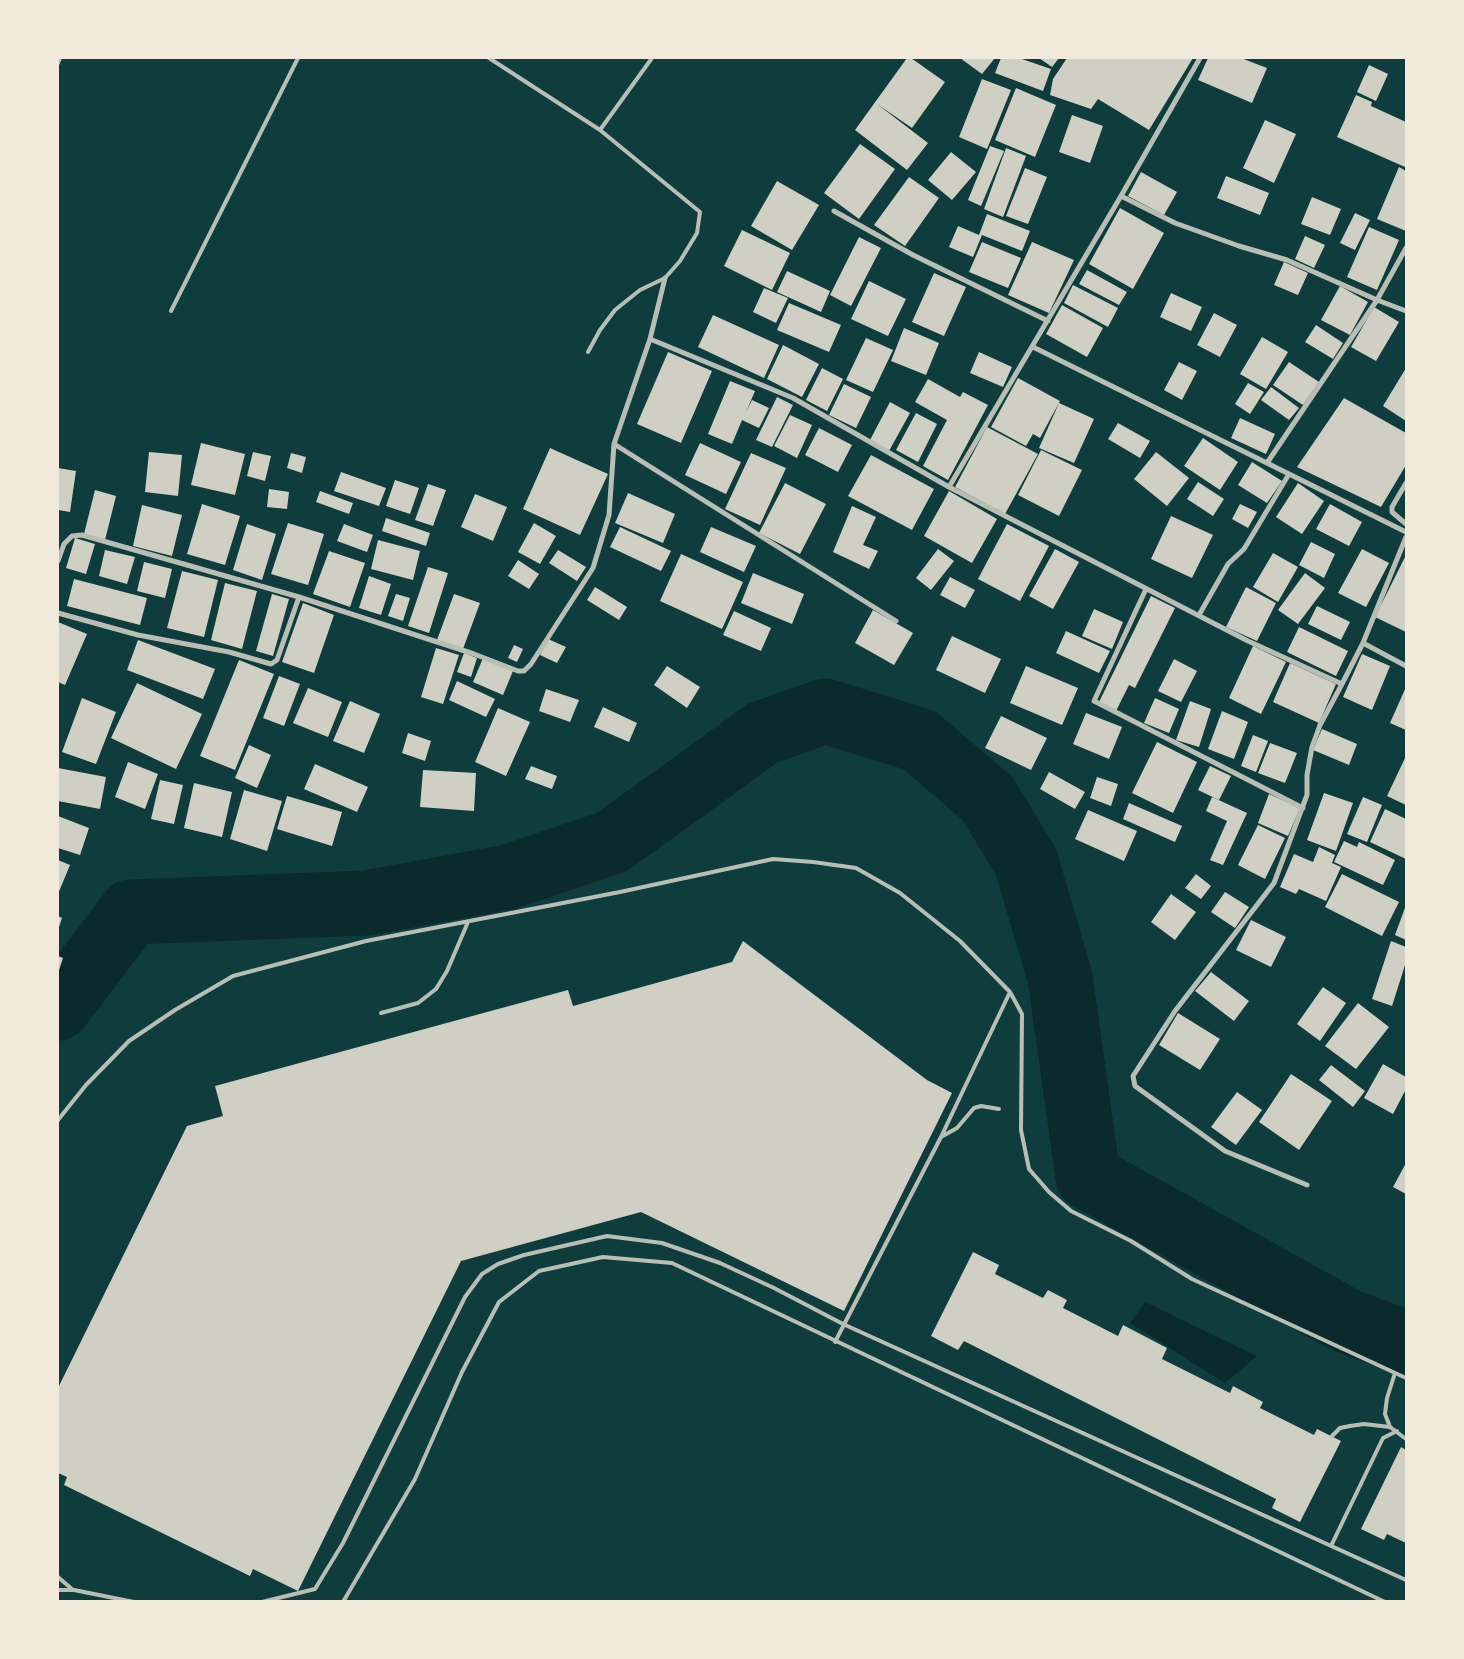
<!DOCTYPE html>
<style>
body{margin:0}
#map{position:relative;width:1464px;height:1659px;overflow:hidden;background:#0f3d3e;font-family:"Playfair Display",serif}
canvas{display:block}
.frame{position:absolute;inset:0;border:59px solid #f1e9da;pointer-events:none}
</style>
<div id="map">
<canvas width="1464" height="1659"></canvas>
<div class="frame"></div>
</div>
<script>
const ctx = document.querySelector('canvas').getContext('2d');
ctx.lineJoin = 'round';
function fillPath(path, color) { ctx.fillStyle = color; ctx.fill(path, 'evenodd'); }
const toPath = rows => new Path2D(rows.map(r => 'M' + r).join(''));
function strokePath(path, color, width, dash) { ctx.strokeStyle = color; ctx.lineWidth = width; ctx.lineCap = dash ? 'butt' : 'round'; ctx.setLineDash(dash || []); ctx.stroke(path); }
fillPath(toPath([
 [1145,1302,1257,1356,1225,1383,1130,1323]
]), '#0a2a2b');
strokePath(toPath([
 [58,1008,131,912,367,903,508,877,612,842,763,733,825,711,919,740,988,799,1026,862,1060,977,1088,1177,1347,1321,1406,1343]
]), '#0a2a2b', 65);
fillPath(toPath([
 [907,58,911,58,945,82,912,128,877,104,928,143,907,170,855,130],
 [960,58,995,58,982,74],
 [1001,58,1019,58,1051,69,1043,91,995,73],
 [1039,58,1059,58,1052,67],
 [1067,58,1193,58,1149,130,1098,99,1091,109,1050,95,1053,79],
 [1208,58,1241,58,1267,68,1252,103,1198,80],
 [1369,65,1388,74,1376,101,1357,92],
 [982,79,1011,90,987,149,959,137],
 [1016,88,1056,105,1035,157,995,140],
 [1356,95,1372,102,1371,106,1406,122,1405,167,1337,137],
 [1072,115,1103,126,1090,163,1059,152],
 [1265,120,1296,134,1274,183,1243,168],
 [860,144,895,169,859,219,824,193],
 [990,146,1004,151,981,206,968,200],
 [1006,148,1026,156,1003,217,984,209],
 [951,152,976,172,952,200,928,180],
 [1399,167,1406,171,1406,231,1377,219],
 [1025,168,1047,177,1028,224,1006,216],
 [1141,172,1177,192,1164,215,1128,196],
 [1226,176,1269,193,1260,215,1217,198],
 [909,177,939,198,905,246,874,225],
 [777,181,819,205,792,250,751,226],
 [1312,197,1341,209,1330,235,1301,224],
 [1120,208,1164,233,1133,289,1089,264],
 [1355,213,1370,220,1355,250,1340,243],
 [987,214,1030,231,1022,251,982,235,973,257,949,247,958,226,979,235],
 [1369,227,1399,240,1377,290,1347,277],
 [742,230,790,253,772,290,724,266],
 [1305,236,1325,245,1314,268,1295,259],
 [859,237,881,248,851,306,830,295],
 [982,242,1021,258,1008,288,969,272],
 [1032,242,1074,260,1049,313,1008,295],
 [1284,262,1308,273,1298,295,1274,285],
 [1087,270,1127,292,1119,305,1079,284],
 [787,271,830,291,821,312,777,292],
 [934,273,966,287,944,336,912,322],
 [869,281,906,299,888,336,851,319],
 [1073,285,1118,308,1108,327,1064,303],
 [1340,286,1368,302,1350,335,1321,320],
 [764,288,788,298,776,323,753,312],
 [1171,293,1202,307,1191,331,1160,317],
 [789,303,841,325,829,352,777,330],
 [1062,305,1103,328,1087,357,1046,334],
 [1374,307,1399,322,1376,361,1351,347],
 [1214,313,1237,325,1220,357,1197,345],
 [713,315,779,345,764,378,698,347],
 [1316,325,1343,343,1333,359,1305,342],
 [904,328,939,343,926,375,891,361],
 [1262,337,1288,352,1266,389,1240,374],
 [866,338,893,350,873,392,846,380],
 [783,345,819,364,802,397,767,379],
 [668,352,712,371,681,443,637,424],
 [979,352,1012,367,1003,387,970,373],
 [1179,362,1197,371,1182,400,1164,390],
 [1289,362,1319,382,1303,405,1273,385],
 [822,368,843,379,827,411,806,400],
 [1406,368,1406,421,1383,406],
 [1018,378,1060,401,1040,438,1033,434,1026,446,991,427],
 [928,379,960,397,963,392,988,405,948,480,923,466,947,420,915,402],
 [730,381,755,391,746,412,752,400,769,408,759,428,742,420,732,444,708,434],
 [1248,383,1264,392,1250,414,1235,404],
 [844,384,871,397,856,428,829,415],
 [1271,387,1299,408,1289,420,1261,400],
 [777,397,793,405,772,447,756,440],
 [1344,398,1406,433,1406,465,1381,507,1297,467],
 [890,402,910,413,889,451,870,440],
 [1059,403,1094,419,1074,463,1039,448],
 [916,413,937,424,918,462,896,450],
 [790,415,812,425,797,458,774,446],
 [1240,418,1275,434,1266,454,1231,438],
 [1118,423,1150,441,1140,458,1108,439],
 [987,427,1038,454,1005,514,955,487],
 [819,428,852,445,838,472,805,455],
 [1203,438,1238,462,1220,490,1184,466],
 [201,443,245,454,235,495,191,485],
 [700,443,741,462,726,494,685,475],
 [550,448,608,474,580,535,523,509],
 [1041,450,1082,470,1059,516,1018,495],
 [149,452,182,455,178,496,145,492],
 [253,452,271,456,265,481,247,476],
 [1156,452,1189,478,1167,506,1134,479],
 [291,453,306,457,302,473,287,468],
 [751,453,786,468,760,525,725,509],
 [871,455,934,489,912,530,848,496],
 [1252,462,1282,481,1267,503,1238,485],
 [58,468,76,471,70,512,58,510],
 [341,472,386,488,379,506,334,491],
 [395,480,419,488,410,514,386,506],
 [1198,482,1224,499,1213,516,1187,499],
 [785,483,826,504,800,554,759,533],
 [1298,483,1324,501,1302,534,1276,517],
 [428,484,446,490,433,526,415,520],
 [269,489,289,492,287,509,267,507],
 [95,490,116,496,105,540,84,534],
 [320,491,353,503,349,514,316,502],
 [949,491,997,519,972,563,924,536],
 [628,493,675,514,663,543,615,523],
 [475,494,507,507,493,541,461,527],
 [202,504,240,516,225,565,187,554],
 [1240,504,1257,512,1248,528,1232,519],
 [1330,504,1362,522,1349,546,1316,529],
 [142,505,182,515,172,556,133,546],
 [852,506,876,517,863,545,878,551,869,569,833,552],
 [1171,516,1213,535,1192,578,1151,559],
 [386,518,430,533,426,546,382,531],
 [288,523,324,534,308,585,271,574],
 [534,523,556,536,540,564,518,552],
 [247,524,276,534,262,580,233,570],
 [344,524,373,535,367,552,337,541],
 [1007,524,1049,546,1020,601,978,579],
 [620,527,671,551,661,571,610,547],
 [711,527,756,546,744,572,700,552],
 [75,538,95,544,86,574,66,568],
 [378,540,420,551,413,580,371,569],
 [1311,542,1335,554,1324,578,1299,565],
 [938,549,954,561,931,590,916,578],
 [1055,549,1079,562,1053,609,1029,596],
 [1362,549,1389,563,1366,607,1338,593],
 [105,550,135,557,127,584,99,576],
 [558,550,586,567,577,581,549,563],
 [329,551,365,563,350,607,313,594],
 [1273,553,1298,567,1278,602,1253,587],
 [681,554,743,582,722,629,660,601],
 [1406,555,1406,632,1375,617],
 [518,560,539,574,529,589,508,576],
 [144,562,172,569,165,598,137,591],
 [428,567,448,573,429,633,408,626],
 [182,571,218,580,204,637,167,628],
 [753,573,804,594,792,624,741,603],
 [1305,573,1325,588,1298,624,1278,610],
 [369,576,391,584,381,615,359,608],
 [950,577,975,590,965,608,940,595],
 [74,579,147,598,140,625,67,606],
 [225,583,257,591,242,649,211,640],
 [595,587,627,607,619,620,587,600],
 [1246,587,1276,603,1257,641,1226,627],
 [272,594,289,599,273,656,256,651],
 [396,594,410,598,403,621,388,616],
 [454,594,480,603,463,649,437,640],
 [1151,596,1175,608,1135,688,1129,685,1116,711,1099,702],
 [303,603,334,615,314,673,282,662],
 [1317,606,1350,622,1341,640,1308,624],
 [1094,609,1123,622,1112,649,1082,636],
 [873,610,913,633,894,665,855,643],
 [734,611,771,628,761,651,723,635],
 [58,622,87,634,65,685,58,682],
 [1299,627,1348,651,1336,676,1287,652],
 [1066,631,1110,651,1099,673,1056,653],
 [952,636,1001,659,985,693,936,670],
 [548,639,566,647,557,663,540,655],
 [138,640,215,669,203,699,127,670],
 [514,645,523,649,517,662,508,658],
 [1253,646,1286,662,1261,714,1229,698],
 [436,648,459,655,443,704,421,697],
 [464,653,477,658,471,677,457,672],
 [1362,654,1390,666,1372,710,1343,697],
 [483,658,513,671,503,695,473,682],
 [1174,659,1197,671,1181,702,1158,691],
 [239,660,274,674,235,770,200,756],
 [1290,663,1336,684,1319,723,1273,702],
 [667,666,700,687,687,708,654,685],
 [1026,666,1078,688,1062,725,1010,703],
 [279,676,300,684,284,726,263,718],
 [457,681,495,699,486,717,449,700],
 [137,683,202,714,176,769,111,738],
 [1406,687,1406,730,1390,723],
 [308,688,342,702,328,737,293,723],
 [546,689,579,700,570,722,539,711],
 [82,698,116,712,96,764,62,752],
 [1155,698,1179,709,1169,733,1144,723],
 [350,701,380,714,364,753,333,741],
 [1190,701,1211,709,1199,747,1176,740],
 [603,707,637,723,629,742,594,727],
 [498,708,530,722,506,776,475,762],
 [1222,711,1248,722,1234,759,1208,749],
 [1086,713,1122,727,1109,759,1073,744],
 [1001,716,1047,738,1031,770,985,748],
 [1322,729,1357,744,1349,765,1313,750],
 [408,733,431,741,425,761,402,753],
 [1253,735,1268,741,1256,772,1241,766],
 [1157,742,1197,762,1173,813,1132,793],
 [1270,743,1297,753,1285,783,1258,773],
 [249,745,271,755,257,788,235,778],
 [1406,756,1406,805,1387,796],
 [128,762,158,774,145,809,115,797],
 [315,764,368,787,357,812,304,789],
 [531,766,557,776,552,789,525,779],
 [1210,766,1231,776,1219,800,1198,790],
 [58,768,106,777,100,809,58,801],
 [423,770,476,773,474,811,420,807],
 [1049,772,1085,792,1075,809,1040,789],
 [1097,777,1118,784,1111,806,1090,798],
 [160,780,183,785,174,824,151,819],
 [194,783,232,792,222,837,184,828],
 [244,790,282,801,267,851,230,839],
 [1324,793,1353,803,1336,851,1307,840],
 [1269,794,1300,808,1288,836,1258,823],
 [287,796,342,812,332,846,277,829],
 [1212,797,1247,813,1223,865,1210,860,1227,821,1206,811],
 [1363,797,1382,805,1367,842,1347,834],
 [1129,803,1182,826,1175,842,1123,819],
 [1385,809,1406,819,1406,859,1370,842],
 [1088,810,1137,831,1124,861,1075,839],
 [58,816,89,828,80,855,58,848],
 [1258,825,1285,838,1265,879,1238,865],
 [1344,841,1357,847,1359,842,1395,860,1383,885,1334,862],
 [1319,847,1335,855,1332,863,1341,867,1326,901,1299,889,1296,894,1280,887,1294,854,1313,862],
 [58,860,70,865,58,894],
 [1196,874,1211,886,1201,899,1185,888],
 [1342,874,1399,902,1382,936,1325,907],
 [1225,892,1249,907,1235,928,1211,912],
 [1171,894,1196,912,1175,940,1151,922],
 [1406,905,1406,940,1395,935],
 [58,916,62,918,58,930],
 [1251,920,1286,937,1271,967,1236,950],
 [743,941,927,1080,952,1093,844,1311,641,1212,461,1261,298,1591,253,1569,250,1576,64,1485,67,1477,58,1473,58,1388,187,1126,223,1116,215,1086,568,990,573,1006,732,962],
 [1391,941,1406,947,1406,962,1392,1006,1372,999],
 [58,956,63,958,58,973],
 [1211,972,1249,1001,1234,1021,1195,991],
 [1323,987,1346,1003,1320,1041,1297,1024],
 [1358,1003,1389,1027,1356,1069,1325,1046],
 [1178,1013,1220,1039,1200,1070,1159,1045],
 [1383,1064,1406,1077,1406,1089,1393,1114,1364,1098],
 [1331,1065,1365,1091,1353,1107,1319,1080],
 [1291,1074,1332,1101,1299,1150,1259,1122],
 [1237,1092,1262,1110,1236,1145,1211,1127],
 [1406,1163,1406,1194,1393,1187],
 [973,1252,999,1265,995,1274,1043,1298,1048,1290,1067,1300,1063,1308,1118,1336,1123,1325,1167,1348,1162,1359,1230,1393,1233,1386,1263,1402,1260,1408,1314,1435,1317,1429,1341,1441,1300,1522,1272,1508,1276,1499,964,1341,958,1350,931,1336],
 [1401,1447,1406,1450,1406,1543,1387,1534,1384,1540,1361,1529]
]), '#cfcfc3');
strokePath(toPath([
 [489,58,600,130,700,212,697,233,680,261,665,278,640,290,615,310,600,330,588,352],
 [58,63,60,58],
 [600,130,652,58],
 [171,311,298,58],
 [381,1013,418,1003,436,989,447,971,468,922],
 [58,1120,86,1085,129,1041,175,1010,233,976,366,941,620,892,773,859,813,862,856,868,900,893,960,941,1010,992,1022,1014,1021,1130,1029,1169,1049,1192,1071,1211,1131,1241,1192,1279,1406,1378],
 [941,1137,957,1128,974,1108,981,1106,999,1109],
 [835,1342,941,1137,1010,992],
 [1395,1373,1387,1398,1385,1414,1390,1427,1406,1439],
 [1332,1436,1340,1428,1350,1426,1364,1424,1390,1427],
 [1331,1546,1383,1438,1397,1431],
 [58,1577,73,1590],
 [58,1590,74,1590,134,1602],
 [262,1602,315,1589,343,1543,465,1297,482,1274,498,1264,524,1255,607,1236,662,1243,720,1263,774,1288,843,1324,1406,1580],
 [343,1602,415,1479,462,1372,499,1302,539,1271,603,1257,672,1263,1385,1602]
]), '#b8beb3', 4);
strokePath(toPath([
 [1121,196,1175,223,1239,246,1287,260,1377,300,1406,311],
 [834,211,913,255,1048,321],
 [650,339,793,398,949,487,1248,641,1342,684,1363,643,1406,537],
 [1033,347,1406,532],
 [614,444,896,621],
 [1267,463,1377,300,1406,248],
 [1406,483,1392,507,1392,512,1406,524],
 [949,487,1121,196,1200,58],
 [58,561,64,544,72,536,82,535,299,597,474,654,518,671,524,671,531,664,593,568,609,515,614,444,650,339,665,278],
 [1146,589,1094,701,1303,808],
 [58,613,138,635,229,652,271,664,277,660,299,597],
 [1199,615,1228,564,1244,549,1289,474],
 [1363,643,1406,666],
 [1307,1185,1225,1151,1135,1086,1133,1076,1175,1011,1274,883,1307,795,1307,775,1312,747,1320,725,1342,684]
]), '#b8beb3', 5);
</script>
